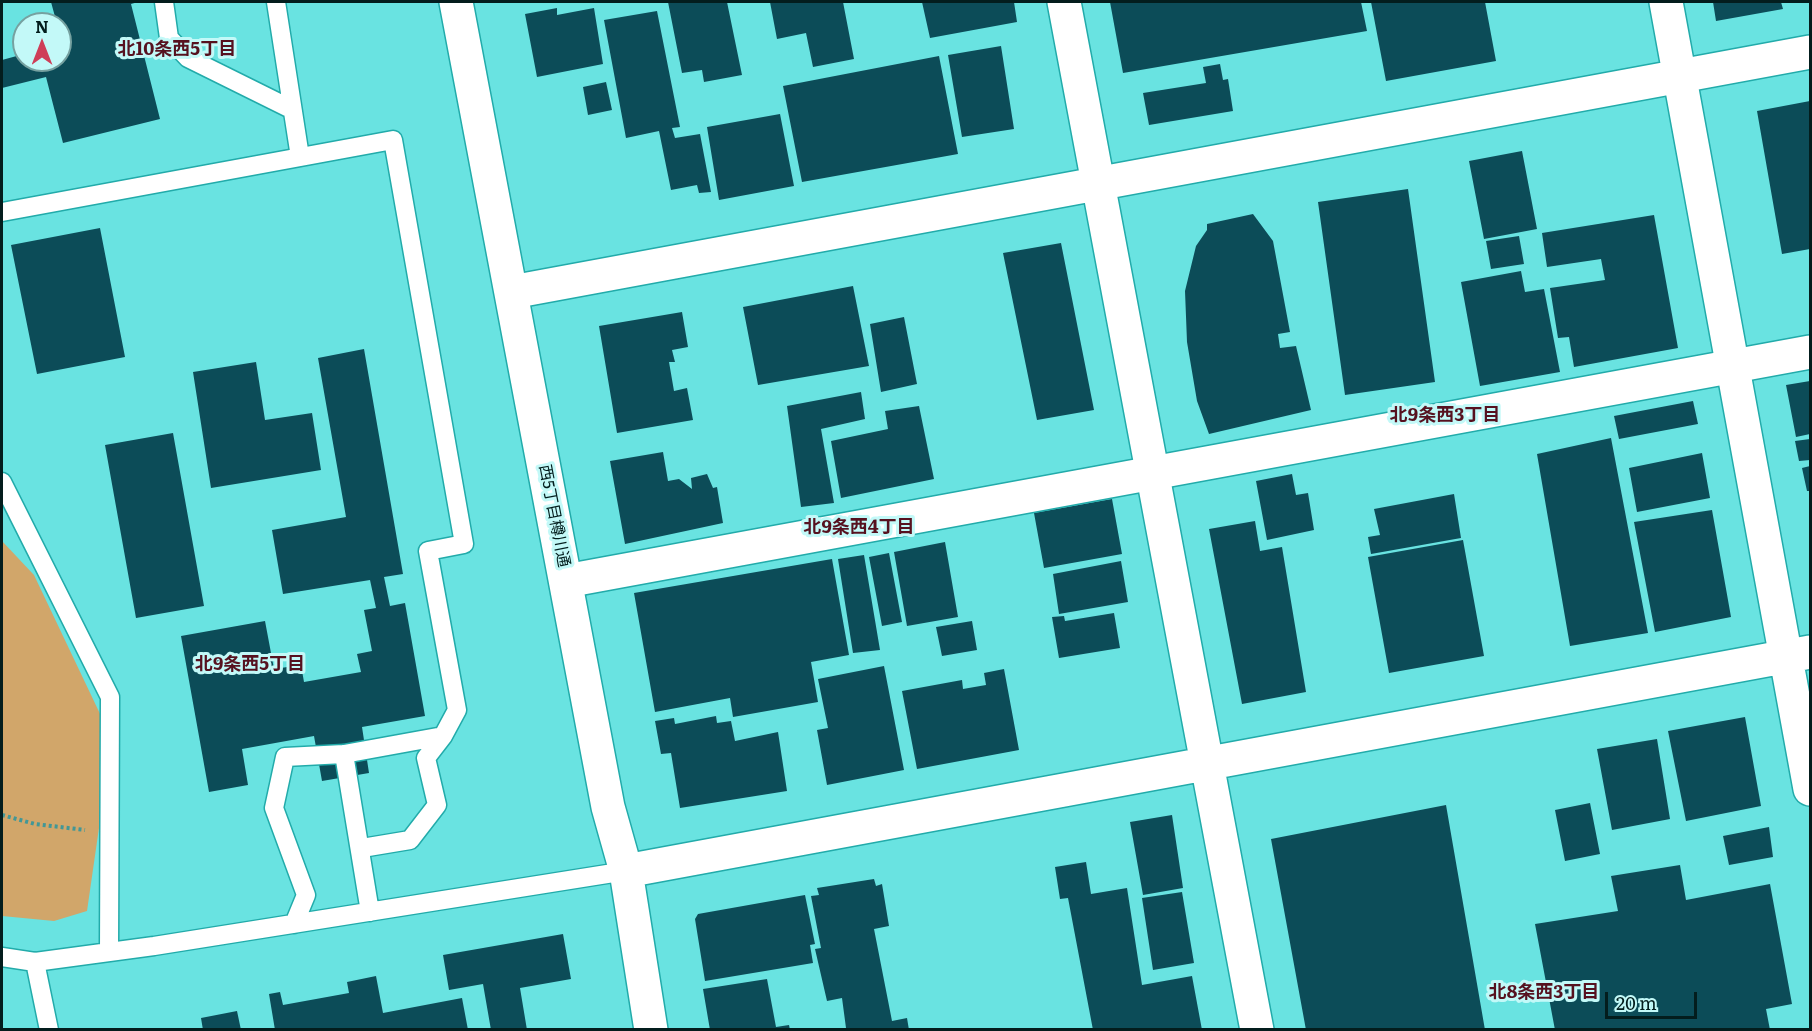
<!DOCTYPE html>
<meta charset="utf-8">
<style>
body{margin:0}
#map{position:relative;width:1812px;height:1031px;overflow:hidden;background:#69e3e1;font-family:Literata,serif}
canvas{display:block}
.frame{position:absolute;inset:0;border:3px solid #031d1d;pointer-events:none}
.north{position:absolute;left:12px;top:12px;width:60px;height:60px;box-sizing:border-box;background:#c3f9f8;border:2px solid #76a1a0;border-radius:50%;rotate:0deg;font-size:16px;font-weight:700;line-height:24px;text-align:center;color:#031d1d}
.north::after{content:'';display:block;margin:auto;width:21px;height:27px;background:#ce3e58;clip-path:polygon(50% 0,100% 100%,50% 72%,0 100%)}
.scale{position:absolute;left:1605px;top:992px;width:92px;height:27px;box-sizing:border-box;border:3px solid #031d1d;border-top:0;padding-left:8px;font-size:18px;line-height:21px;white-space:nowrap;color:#031d1d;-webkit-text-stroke:4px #c3f9f8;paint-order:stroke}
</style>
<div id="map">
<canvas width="1812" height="1031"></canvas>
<div class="frame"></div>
<div class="north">N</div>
<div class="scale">20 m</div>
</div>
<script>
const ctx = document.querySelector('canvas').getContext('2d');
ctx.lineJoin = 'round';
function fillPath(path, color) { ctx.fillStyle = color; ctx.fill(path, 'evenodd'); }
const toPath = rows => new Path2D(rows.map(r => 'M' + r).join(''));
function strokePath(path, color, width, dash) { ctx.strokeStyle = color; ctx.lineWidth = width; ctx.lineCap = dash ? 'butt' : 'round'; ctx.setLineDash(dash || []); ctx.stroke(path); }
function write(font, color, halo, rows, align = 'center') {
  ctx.font = font + ' Literata,"Noto Sans JP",serif'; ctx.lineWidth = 6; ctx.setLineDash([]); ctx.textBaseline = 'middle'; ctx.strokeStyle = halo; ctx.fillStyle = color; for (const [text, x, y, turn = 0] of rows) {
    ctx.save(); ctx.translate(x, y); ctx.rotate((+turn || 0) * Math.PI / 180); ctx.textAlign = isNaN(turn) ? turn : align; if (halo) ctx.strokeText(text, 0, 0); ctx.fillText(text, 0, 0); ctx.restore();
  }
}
fillPath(toPath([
 [2,541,34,575,102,718,100,821,87,911,54,921,2,916]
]), '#d1a66a');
fillPath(toPath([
 [51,2,138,2,131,4,160,119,63,143,46,77,2,88,2,60,24,54,24,60,60,60,60,24,57,24],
 [668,2,727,2,742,75,704,82,702,70,682,73],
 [770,2,843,2,854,59,813,67,806,33,777,39],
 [922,2,1014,2,1017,22,930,38],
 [1110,2,1361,2,1367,31,1123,73],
 [1371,2,1485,2,1496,61,1386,81],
 [1713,2,1781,2,1783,9,1716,21],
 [557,8,557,15,594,8,603,64,537,77,525,14],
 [657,11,680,127,672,128,675,138,700,134,711,192,699,193,697,185,671,190,659,131,626,138,604,20],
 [1001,46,1014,129,962,137,948,55],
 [939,56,958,154,802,182,783,86],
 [1220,64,1223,80,1228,79,1233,111,1149,125,1143,93,1206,83,1203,67],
 [606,82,612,110,588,115,583,87],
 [1810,101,1810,249,1782,254,1757,111],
 [780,114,794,186,719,200,707,127],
 [1522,151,1537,229,1484,239,1469,161],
 [1408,189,1435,382,1345,395,1318,202],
 [1253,214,1273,241,1290,332,1278,334,1280,348,1296,346,1311,410,1209,434,1197,401,1187,342,1185,291,1196,246,1207,230,1207,224],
 [1654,215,1678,348,1574,367,1569,337,1558,338,1550,288,1605,280,1601,259,1547,267,1542,233],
 [100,228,125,357,37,374,11,245],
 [1519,236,1524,264,1491,269,1486,241],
 [1061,243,1094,410,1037,420,1003,253],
 [1521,271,1525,292,1544,289,1560,372,1480,386,1461,282],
 [853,286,869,366,758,385,743,307],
 [682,312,688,347,672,350,675,362,669,362,674,391,687,388,693,420,617,433,599,326],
 [904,317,917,384,881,392,870,324],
 [364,349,403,574,384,577,390,606,405,603,425,716,362,727,369,773,322,781,314,736,242,749,248,785,209,792,181,636,265,621,274,669,301,665,304,682,361,672,357,654,372,651,364,610,376,608,370,580,283,594,272,530,346,517,318,358],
 [256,362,265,420,312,413,321,470,211,488,193,372],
 [1810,381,1810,434,1796,437,1786,385],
 [861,392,865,419,821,429,834,503,801,507,787,406],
 [1693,401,1698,424,1619,439,1614,416],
 [919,406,934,479,841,498,831,441,888,429,885,411],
 [173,433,204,606,136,618,105,445],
 [1611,438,1648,633,1570,646,1537,454],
 [1810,439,1810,460,1799,461,1795,441],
 [663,452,668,481,679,479,692,489,691,478,707,474,713,488,717,487,723,523,625,544,610,461],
 [1702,453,1710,498,1637,512,1629,468],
 [1810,466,1810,491,1807,491,1802,468],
 [1292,474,1296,495,1308,493,1314,530,1267,540,1256,481],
 [1454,494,1461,538,1371,554,1368,537,1380,535,1374,509],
 [1112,499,1122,554,1044,568,1034,513],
 [1712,510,1731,617,1655,632,1634,522],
 [1255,521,1260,551,1282,547,1306,692,1242,704,1209,529],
 [1463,540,1484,656,1389,673,1368,557],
 [945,542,958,617,907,626,894,552],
 [889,553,902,622,882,626,869,557],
 [864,555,880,650,853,653,838,559],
 [832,559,849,655,811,662,818,702,733,717,730,698,655,712,634,593],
 [1121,561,1128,602,1059,614,1053,574],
 [1114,613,1120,648,1059,658,1052,617,1064,616,1065,621],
 [972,621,977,650,942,656,936,627],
 [884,666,904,770,827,785,817,730,828,728,818,679],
 [1004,669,1019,750,917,769,902,691,962,680,963,689,986,685,984,673],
 [716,716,717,723,731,721,735,741,778,732,787,791,680,808,671,753,661,754,655,721,674,718,675,724],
 [1745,717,1761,806,1686,821,1668,731],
 [1657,739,1670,819,1612,830,1597,749],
 [1590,803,1600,854,1565,861,1555,810],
 [1446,805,1485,1030,1306,1030,1271,839],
 [1172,815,1183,888,1143,895,1130,822],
 [1769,827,1773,857,1729,865,1723,836],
 [1086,862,1091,894,1127,888,1142,985,1192,976,1202,1030,1093,1030,1068,898,1060,899,1055,867],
 [1680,865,1686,900,1770,884,1792,1004,1766,1009,1770,1030,1555,1030,1535,924,1618,911,1611,876],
 [874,879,876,886,882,884,889,926,874,929,892,1021,907,1018,909,1030,842,1030,846,1028,842,998,827,1001,815,949,821,948,811,896,819,895,817,888],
 [1182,892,1194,963,1153,970,1142,898],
 [805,895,815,944,810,945,813,963,705,981,695,919,698,914],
 [563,934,571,979,520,988,527,1030,491,1030,483,984,449,990,443,955],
 [376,976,383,1013,462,998,468,1030,275,1030,269,994,280,992,283,1005,349,993,347,982],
 [767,979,776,1027,789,1025,790,1030,710,1030,703,989],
 [237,1011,241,1030,203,1030,201,1018]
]), '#0c4c58');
const lane = toPath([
 [164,2,169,38,188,58,291,109],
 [276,2,300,157],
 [2,212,393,140,464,544,428,551,457,710,443,736,426,758,437,805,410,840,362,848],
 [2,482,110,697,109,951],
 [344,754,370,912],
 [294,924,306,895,274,808,285,757,344,754,443,736],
 [2,957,35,962,154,946,626,871],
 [35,962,49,1030]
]);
const street = toPath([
 [566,581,1810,352]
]);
const secondary = toPath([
 [456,2,608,807,626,871,651,1030],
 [1064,2,1257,1030],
 [1666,2,1810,789],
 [512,292,1810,52],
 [626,871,1810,652]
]);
strokePath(lane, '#22abaa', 21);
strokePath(street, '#22abaa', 36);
strokePath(secondary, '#22abaa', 36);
strokePath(toPath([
 [2,815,35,824,85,830]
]), '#429796', 4, [3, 3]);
strokePath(lane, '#fff', 18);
strokePath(street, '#fff', 33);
strokePath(secondary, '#fff', 33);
write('16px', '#031d1d', '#c3f9f8', [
 ["西5丁目樽川通",554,516,79]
]);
write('bold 18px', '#56111f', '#c3f9f8', [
 ["北10条西5丁目",177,50],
 ["北9条西3丁目",1445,416],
 ["北9条西4丁目",859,528],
 ["北9条西5丁目",250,665],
 ["北8条西3丁目",1544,993]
]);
</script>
